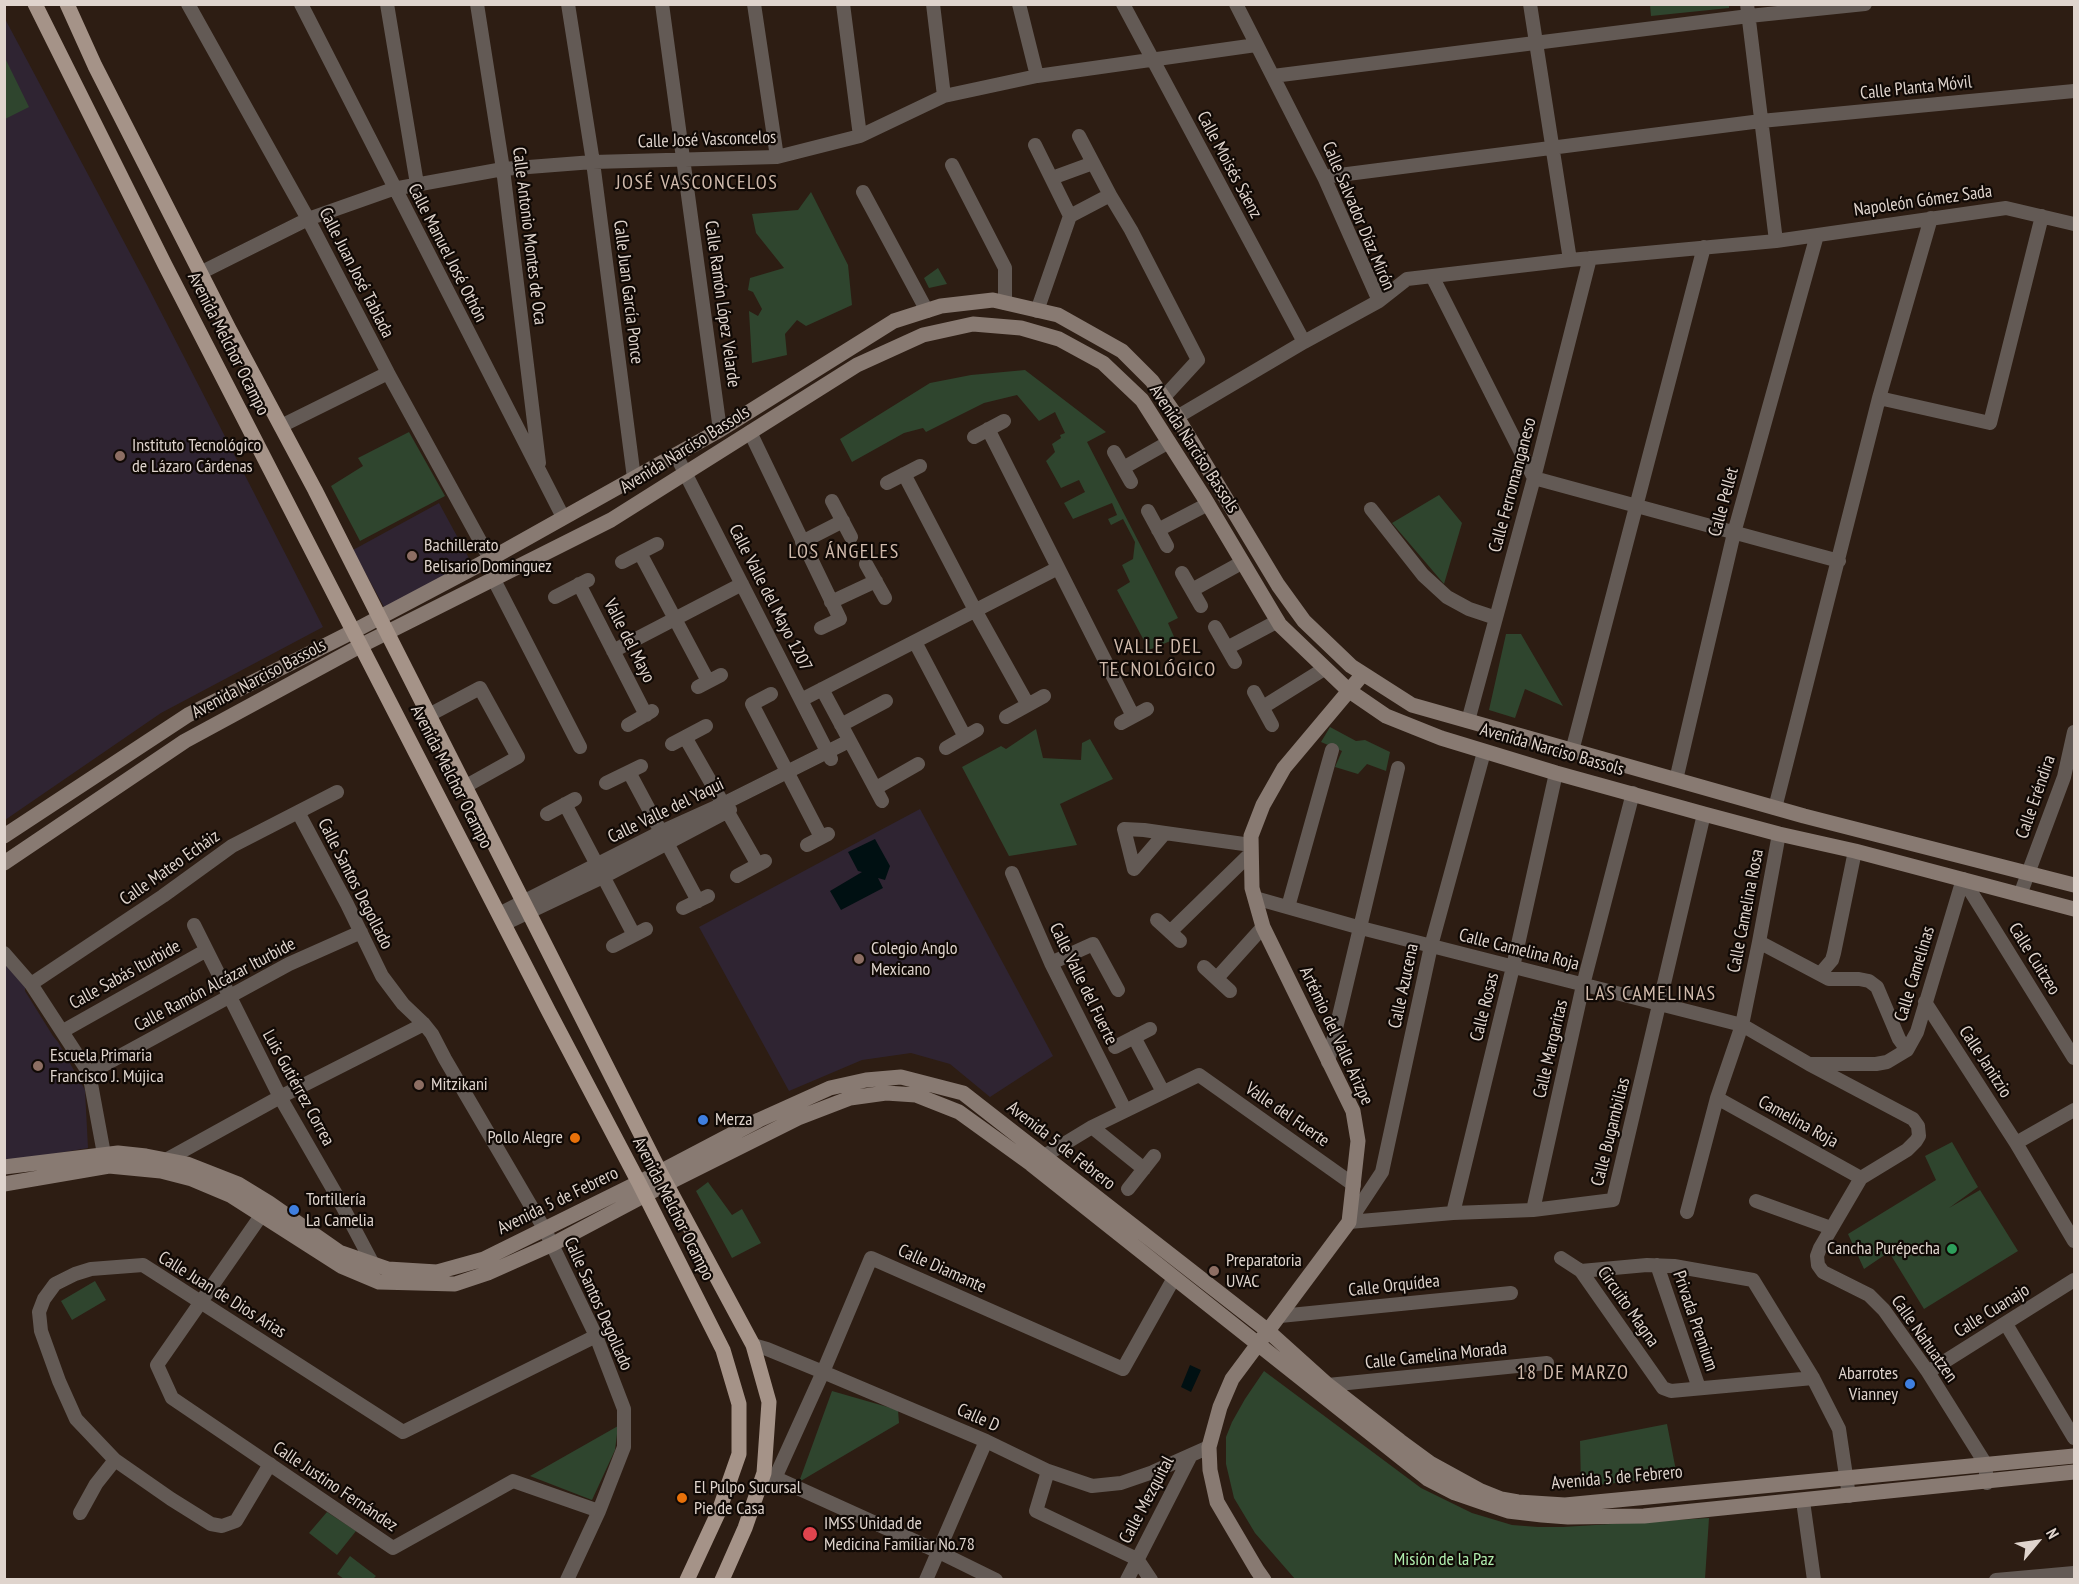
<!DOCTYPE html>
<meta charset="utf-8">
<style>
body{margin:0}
#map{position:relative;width:2079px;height:1584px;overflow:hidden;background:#2d1d13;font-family:"PT Sans Narrow",sans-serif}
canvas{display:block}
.frame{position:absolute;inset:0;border:6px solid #dfd4cd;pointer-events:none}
.north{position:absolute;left:2007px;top:1512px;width:60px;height:60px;-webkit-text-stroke:4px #100905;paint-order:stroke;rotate:61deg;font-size:16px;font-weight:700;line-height:24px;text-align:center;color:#dfd4cd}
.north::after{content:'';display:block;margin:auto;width:21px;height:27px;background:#dfd4cd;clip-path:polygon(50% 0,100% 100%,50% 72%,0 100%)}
</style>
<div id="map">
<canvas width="2079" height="1584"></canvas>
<div class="frame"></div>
<div class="north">N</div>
</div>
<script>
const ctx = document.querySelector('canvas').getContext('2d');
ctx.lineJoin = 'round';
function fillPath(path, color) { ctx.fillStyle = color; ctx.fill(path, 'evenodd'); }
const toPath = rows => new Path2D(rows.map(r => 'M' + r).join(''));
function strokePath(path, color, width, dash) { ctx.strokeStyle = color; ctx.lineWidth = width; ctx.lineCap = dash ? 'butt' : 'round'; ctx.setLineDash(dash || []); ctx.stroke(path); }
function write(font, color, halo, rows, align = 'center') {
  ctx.font = font + ' "PT Sans Narrow",sans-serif'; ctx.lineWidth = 4.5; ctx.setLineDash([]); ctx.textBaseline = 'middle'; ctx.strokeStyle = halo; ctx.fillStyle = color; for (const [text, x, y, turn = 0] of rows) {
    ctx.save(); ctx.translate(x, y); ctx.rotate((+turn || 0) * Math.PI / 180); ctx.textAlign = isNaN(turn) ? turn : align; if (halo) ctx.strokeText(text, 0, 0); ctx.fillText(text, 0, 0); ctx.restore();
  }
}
fillPath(toPath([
 [4,17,147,285,323,627,161,713,5,820],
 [439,503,471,562,385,609,353,550],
 [920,809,1053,1056,990,1097,950,1064,911,1053,862,1060,789,1091,699,927],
 [4,963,25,982,25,991,53,1036,58,1042,85,1090,88,1148,5,1162]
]), '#2f2432');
fillPath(toPath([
 [1729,4,1729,8,1651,16,1650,5],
 [4,56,29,107,5,119,4,119],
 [811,192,848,265,852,305,806,326,797,320,785,334,787,355,752,363,749,311,758,316,762,309,753,292,748,290,750,278,784,268,756,233,752,214,798,210],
 [938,268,947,284,929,288,924,278],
 [1025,370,1106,432,1087,442,1178,618,1168,623,1175,639,1149,650,1117,590,1130,582,1122,565,1133,559,1135,542,1123,519,1111,525,1108,519,1117,515,1112,503,1073,519,1064,503,1085,492,1079,480,1061,488,1046,461,1055,452,1052,444,1061,438,1060,435,1065,433,1055,412,1039,421,1017,395,984,403,926,432,923,428,904,433,852,462,840,439,930,383,971,375],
 [409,432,445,496,360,541,331,486,363,466,358,458],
 [1439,495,1462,523,1444,584,1392,523],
 [1506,634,1521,634,1563,706,1525,689,1515,718,1489,710],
 [1330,727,1356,741,1365,740,1390,752,1386,771,1367,764,1358,774,1335,767,1342,751,1321,742],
 [1036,729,1043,758,1081,760,1082,743,1090,739,1113,779,1060,804,1077,845,1009,856,962,767,1001,746,1006,749],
 [1952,1142,1978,1187,1949,1208,1980,1190,2018,1251,1924,1309,1889,1252,1864,1269,1848,1234,1936,1180,1925,1156],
 [708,1182,732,1215,742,1209,761,1243,732,1258,696,1191],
 [95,1281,106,1300,72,1320,61,1301],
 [1264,1371,1421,1488,1472,1513,1512,1525,1538,1527,1563,1527,1709,1518,1705,1579,1295,1579,1255,1533,1234,1498,1226,1464,1226,1437,1232,1422,1245,1399],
 [832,1391,898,1410,899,1423,799,1482],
 [1667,1424,1677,1476,1581,1487,1580,1441],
 [618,1426,615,1450,592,1500,530,1476],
 [327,1512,356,1531,337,1555,309,1533],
 [350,1556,376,1576,373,1579,344,1579,337,1574]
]), '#2f452e');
fillPath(toPath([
 [875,839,890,866,885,880,878,878,883,888,841,910,830,891,862,872,858,871,848,852],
 [1190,1365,1201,1370,1191,1392,1181,1387]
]), '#001012');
strokePath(toPath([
 [188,4,308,219,388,373,490,559],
 [301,4,563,517],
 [387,4,417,184],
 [477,4,503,169,539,463],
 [568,4,593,162,634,478],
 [662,4,720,430],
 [754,4,777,157],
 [843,4,860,136],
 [933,4,944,96],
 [1019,4,1037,76],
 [1123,4,1304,342],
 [1236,4,1324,177,1379,301],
 [1530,4,1570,260],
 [1747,4,1776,241],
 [1273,76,1749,16,1865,4],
 [1079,136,1110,195],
 [1035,145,1070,216],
 [952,165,1005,268,1005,303],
 [1324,177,1761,121,2074,91],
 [1052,178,1093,163],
 [863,192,927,311],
 [200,273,308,219,393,189,503,169,593,162,777,157,860,136,944,96,1037,76,1256,45],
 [1432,276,1534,478,1839,561],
 [1037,311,1070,216,1110,195,1131,230,1198,360,1164,397],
 [1879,398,1990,423,2042,216],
 [1177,417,1304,342,1379,301,1407,279,1570,260,1776,241,2006,208,2074,224],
 [281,426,388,373],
 [988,429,1133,716],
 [750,432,840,619,821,628],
 [974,437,1004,421],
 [1114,452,1131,482],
 [676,455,831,759],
 [1123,468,1169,442],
 [904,474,975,610,1028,705],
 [887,483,920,466],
 [832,501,851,537],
 [1371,509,1423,575,1447,597,1469,609,1496,618],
 [1148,511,1167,546],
 [1158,530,1208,504],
 [802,542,843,521],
 [640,553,708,681],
 [622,562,657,544],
 [866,564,885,598],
 [1182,573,1201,606],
 [493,578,580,747],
 [579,584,646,715],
 [1192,590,1243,562],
 [555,597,588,580],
 [831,602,876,581],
 [1215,627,1235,662],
 [915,642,965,737],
 [1227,648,1278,621],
 [613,651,742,584],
 [698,687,721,675],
 [822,689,882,801],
 [1254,692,1272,725],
 [771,694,752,704,821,837],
 [801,700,1058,568],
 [1263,707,1324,669],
 [429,715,480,688,518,757,466,786],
 [1006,717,1044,696],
 [1468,721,1534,478,1590,258],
 [1121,723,1147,709],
 [628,725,652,711],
 [841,725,886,701],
 [685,737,758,865],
 [672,744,706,726],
 [946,748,977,730],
 [1572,751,1704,247],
 [629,772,698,901],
 [1676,780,1734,533,1817,235],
 [606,783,641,766],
 [876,788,918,764],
 [565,804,634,935],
 [1775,808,1879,398,1931,218],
 [298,812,347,904,382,976,403,1004,424,1024,432,1034,445,1059,545,1230,596,1336,624,1409,624,1447,599,1511,567,1580],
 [547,814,575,799],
 [1165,833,1134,869,1124,829,1144,830,1165,833,1251,845],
 [807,845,828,834],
 [1012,873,1051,963,1125,1110],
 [737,876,765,861],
 [1963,879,2074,1058],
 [2020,895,2064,777,2074,732],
 [1255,898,1361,928,1742,1025,1809,1064,1913,1119,1918,1126,1919,1136,1916,1141,1907,1150,1861,1178,1820,1248,1817,1256,1818,1265,1823,1272,1869,1295,1884,1310,1928,1372,1985,1463,1987,1483],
 [1288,907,1332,750],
 [683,908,708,896],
 [499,914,661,832,723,804,849,741],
 [1157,920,1180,941],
 [504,924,603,877,730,810],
 [194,925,280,1097,337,1196,374,1266],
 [1170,932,1251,853],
 [1759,942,1829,979,1859,979,1869,981,1877,987,1899,1039,1907,1050],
 [613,946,646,929],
 [4,953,31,984,89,1073,104,1154],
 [1051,963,1093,944,1118,990],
 [1204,967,1230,991],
 [1820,974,1832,960,1834,953,1855,851],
 [1217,978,1263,927],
 [31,984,163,896,232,846,337,792],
 [1925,1002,2016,1143,2074,1241],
 [63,1031,205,951],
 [1134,1037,1163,1092],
 [1115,1047,1150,1029],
 [1328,1062,1398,768],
 [1811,1064,1876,1064,1887,1062,1907,1050,1917,1032,1963,879],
 [89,1073,289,964,361,932],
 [1717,1098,1861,1178],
 [1092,1127,1144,1169],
 [2016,1143,2074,1110],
 [166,1160,280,1097,424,1024],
 [1036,1161,1092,1127,1199,1075,1354,1185],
 [1128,1189,1154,1156],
 [1756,1201,1831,1228],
 [267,1207,157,1365,172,1398,393,1548,513,1481,599,1511],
 [1533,1210,1583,985,1633,793],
 [1687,1212,1717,1098,1742,1025,1759,942,1779,834],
 [1453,1213,1513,967,1556,773],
 [1349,1222,1453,1213,1533,1210,1613,1200,1704,814],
 [1349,1222,1382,1172,1431,946,1484,752],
 [1561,1258,1581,1271,1663,1388,1671,1391,1813,1378],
 [1657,1265,1699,1388],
 [1581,1271,1647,1265,1674,1266,1753,1280,1813,1378,1839,1429,1849,1496],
 [1280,1316,1511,1293],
 [2006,1324,2074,1438],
 [753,1345,767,1349,823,1372,986,1441,1048,1471,1092,1486,1121,1483,1153,1472,1191,1455],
 [1928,1372,2074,1280],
 [1328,1385,1547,1363],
 [270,1464,236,1521,222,1526,211,1524,171,1499,115,1460,76,1419,59,1381,41,1331,39,1312,44,1299,55,1284,75,1274,91,1269,143,1265,403,1432,596,1336],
 [1048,1471,1036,1511,1137,1559,1151,1580],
 [769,1475,939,1552,996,1580],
 [775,1478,823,1372,871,1258,1123,1369,1174,1278],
 [1803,1501,1814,1580],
 [80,1513,96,1484,115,1460],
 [926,1580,986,1441],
 [1127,1580,1191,1455,1209,1447],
 [1996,1580,2074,1573]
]), '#635a55', 14);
strokePath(toPath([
 [4,836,188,715,354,631,490,559,720,430,894,321,941,306,993,300,1058,315,1122,351,1152,381,1177,417,1278,585,1304,621,1351,666,1412,705,1804,816,2074,885],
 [4,863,185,741,362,645,611,520,857,365,923,335,973,324,1021,328,1059,339,1103,363,1142,400,1205,499,1280,625,1348,690,1386,716,1441,738,1556,773,1704,814,1779,834,1855,851,2074,909],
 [4,1167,118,1153,146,1156,187,1164,238,1184,269,1203,339,1252,388,1269,437,1272,484,1259,660,1172,759,1120,830,1088,866,1080,901,1077,963,1093,1268,1331,1328,1385,1400,1441,1430,1463,1481,1491,1501,1499,1518,1502,1565,1505,2074,1456],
 [4,1184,109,1166,161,1171,192,1179,230,1195,341,1266,379,1282,455,1284,488,1273,553,1244,666,1184,798,1118,850,1098,886,1093,916,1095,959,1112,1031,1164,1428,1479,1455,1493,1484,1503,1508,1511,1542,1515,1568,1517,1644,1516,2074,1472],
 [1264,1580,1257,1570,1217,1502,1210,1470,1209,1447,1220,1407,1232,1379,1349,1222,1358,1141,1353,1111,1263,927,1252,888,1251,836,1263,805,1284,768,1363,674]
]), '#887a72', 15);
strokePath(toPath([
 [35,4,165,265,549,1012,639,1183,723,1350,739,1404,739,1454,719,1511,687,1580],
 [67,4,95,66,229,329,315,490,660,1172,753,1345,769,1402,764,1473,745,1528,722,1580]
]), '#a59388', 15);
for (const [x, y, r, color] of [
 [120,456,6,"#8d6e63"],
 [412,556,6,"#8d6e63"],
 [859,959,6,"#8d6e63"],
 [38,1066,6,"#8d6e63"],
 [419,1085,6,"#8d6e63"],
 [703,1120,6,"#3f7fe0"],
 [575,1138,6,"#e8710a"],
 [294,1210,6,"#3f7fe0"],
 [1952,1249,6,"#2e9e5b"],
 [1214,1271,6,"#8d6e63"],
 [1910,1384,6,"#3f7fe0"],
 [682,1498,6,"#e8710a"],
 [810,1534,8,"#e0444e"]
]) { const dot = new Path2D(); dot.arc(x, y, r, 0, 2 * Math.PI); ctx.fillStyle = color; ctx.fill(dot); strokePath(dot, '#100905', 2); }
write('18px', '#dfd4cd', '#100905', [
 ["Calle Planta Móvil",1916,88,-6],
 ["Calle José Vasconcelos",707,140,-2],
 ["Calle Moisés Sáenz",1229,165,62],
 ["Napoleón Gómez Sada",1923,201,-8],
 ["Calle Salvador Díaz Mirón",1358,216,67],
 ["Calle Antonio Montes de Oca",529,236,83],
 ["Calle Manuel José Othón",447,253,63],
 ["Calle Juan José Tablada",356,273,63],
 ["Calle Juan García Ponce",628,292,83],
 ["Calle Ramón López Velarde",722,304,82],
 ["Avenida Melchor Ocampo",228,344,63],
 ["Avenida Narciso Bassols",1194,449,57],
 ["Avenida Narciso Bassols",685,450,-32],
 ["Calle Ferromanganeso",1513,485,-75],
 ["Calle Pellet",1724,502,-75],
 ["Calle Valle del Mayo 1207",770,598,63],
 ["Valle del Mayo",629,641,63],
 ["Avenida Narciso Bassols",259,679,-28],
 ["Avenida Narciso Bassols",1552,750,16],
 ["Avenida Melchor Ocampo",451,777,63],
 ["Calle Eréndira",2036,797,-71],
 ["Calle Valle del Yaqui",666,811,-26],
 ["Calle Mateo Echáiz",170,868,-35],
 ["Calle Santos Degollado",355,884,63],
 ["Calle Camelina Rosa",1746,911,-79],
 ["Calle Camelina Roja",1519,950,14],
 ["Calle Cuitzeo",2034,959,58],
 ["Calle Camelinas",1915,974,-73],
 ["Calle Sabás Iturbide",125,975,-29],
 ["Calle Valle del Fuerte",1083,984,64],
 ["Calle Ramón Alcázar Iturbide",215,985,-28],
 ["Calle Azucena",1404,986,-78],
 ["Calle Rosas",1485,1007,-76],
 ["Artémio del Valle Arizpe",1336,1036,65],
 ["Calle Margaritas",1551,1049,-77],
 ["Calle Janitzio",1985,1062,57],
 ["Luis Gutiérrez Correa",298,1088,61],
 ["Valle del Fuerte",1287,1115,35],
 ["Camelina Roja",1798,1122,29],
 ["Calle Bugambilias",1611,1132,-76],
 ["Avenida 5 de Febrero",1061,1146,38],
 ["Avenida 5 de Febrero",558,1201,-26],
 ["Avenida Melchor Ocampo",673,1209,63],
 ["Calle Diamante",942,1269,24],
 ["Calle Orquídea",1394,1286,-6],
 ["Calle Juan de Dios Arias",222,1295,32],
 ["Calle Santos Degollado",598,1304,66],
 ["Circuito Magna",1628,1307,55],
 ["Calle Cuanajo",1992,1311,-32],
 ["Privada Premium",1695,1321,71],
 ["Calle Nahuatzen",1924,1339,55],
 ["Calle Camelina Morada",1436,1356,-6],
 ["Calle D",978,1418,24],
 ["Avenida 5 de Febrero",1617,1478,-5],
 ["Calle Justino Fernández",335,1487,34],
 ["Calle Mezquital",1147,1500,-62]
]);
write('18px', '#dfd4cd', '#100905', [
 ["Instituto Tecnológico",132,446],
 ["de Lázaro Cárdenas",132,467],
 ["Bachillerato",424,546],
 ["Belisario Dominguez",424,567],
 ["Colegio Anglo",871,949],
 ["Mexicano",871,970],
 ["Escuela Primaria",50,1056],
 ["Francisco J. Mújica",50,1077],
 ["Mitzikani",431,1085],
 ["Merza",715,1120],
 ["Pollo Alegre",563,1138,"right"],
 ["Tortillería",306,1200],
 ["La Camelia",306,1221],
 ["Cancha Purépecha",1940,1249,"right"],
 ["Preparatoria",1226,1261],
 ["UVAC",1226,1282],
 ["Abarrotes",1898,1374,"right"],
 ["Vianney",1898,1395,"right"],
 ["El Pulpo Sucursal",694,1488],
 ["Pie de Casa",694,1509],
 ["IMSS Unidad de",824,1524],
 ["Medicina Familiar No.78",824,1545]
], 'left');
write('18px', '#afedae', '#100905', [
 ["Misión de la Paz",1444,1560]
]);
ctx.letterSpacing = '1.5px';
write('20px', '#d0baac', '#100905', [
 ["JOSÉ VASCONCELOS",697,183],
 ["LOS ÁNGELES",844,552],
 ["VALLE DEL",1158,647],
 ["TECNOLÓGICO",1158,670],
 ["LAS CAMELINAS",1651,994],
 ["18 DE MARZO",1573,1373]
]);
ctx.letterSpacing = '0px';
</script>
